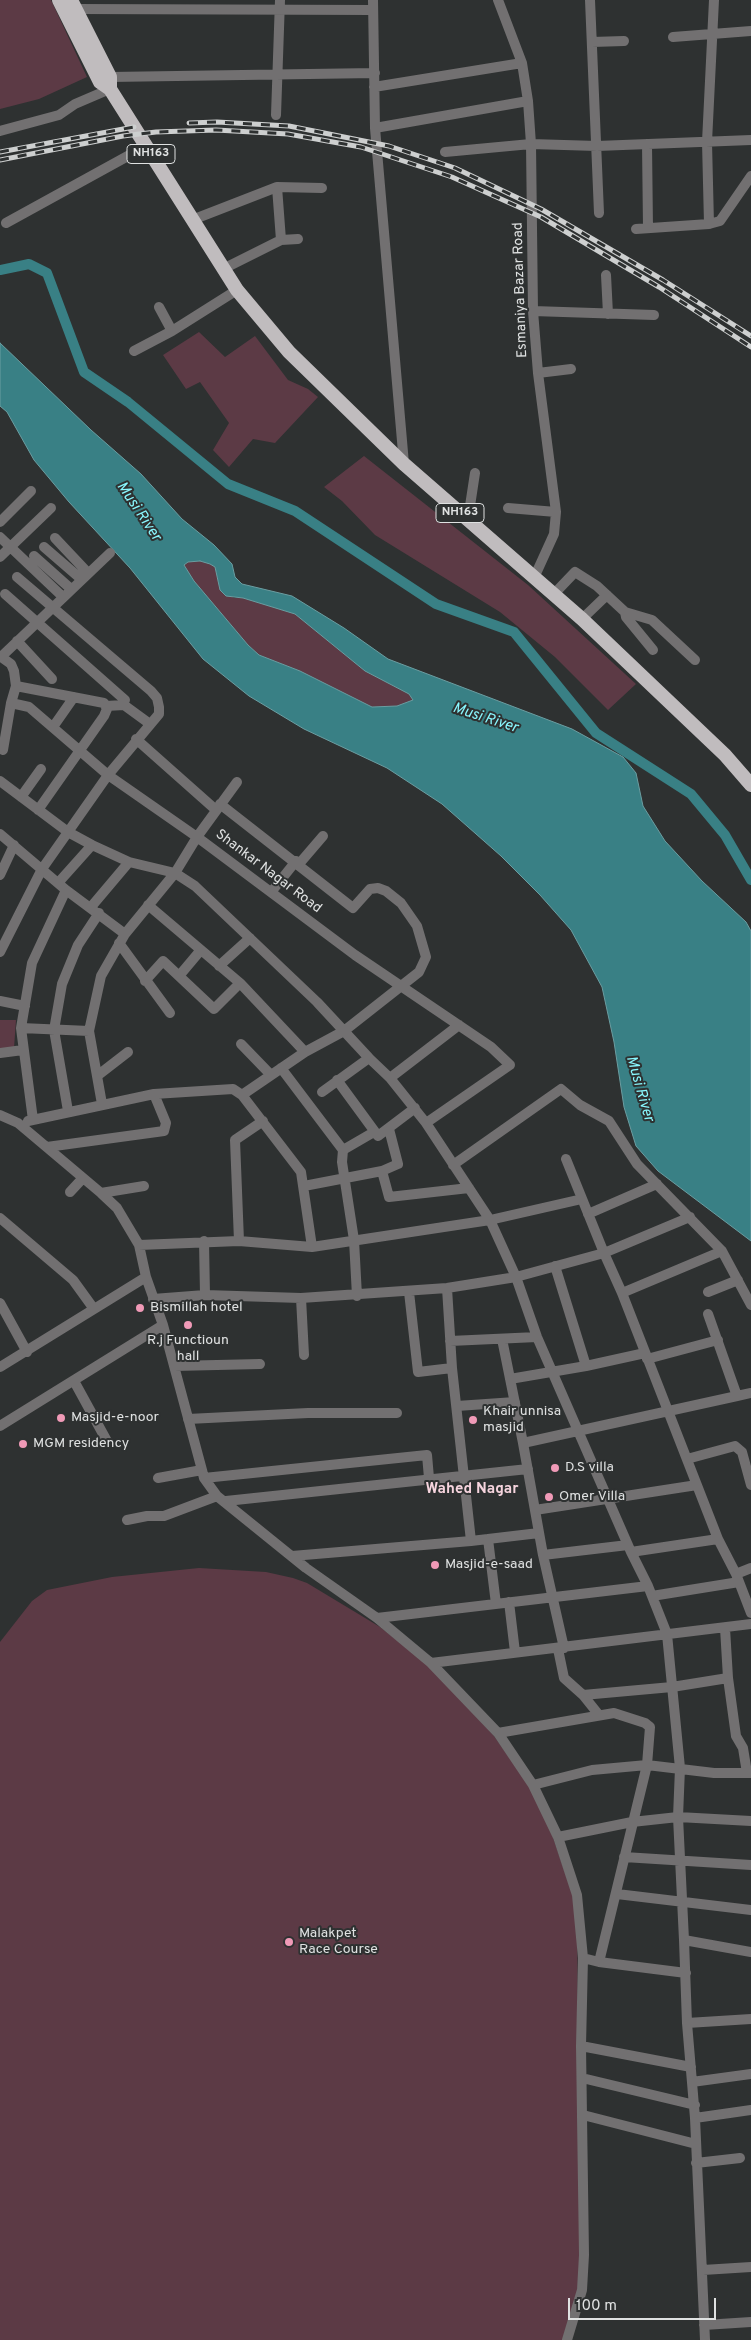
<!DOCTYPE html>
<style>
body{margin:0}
#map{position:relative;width:751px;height:2340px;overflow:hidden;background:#2e3131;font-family:Overpass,sans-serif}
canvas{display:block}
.scale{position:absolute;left:568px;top:2298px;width:148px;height:22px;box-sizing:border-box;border:2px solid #dfe1e1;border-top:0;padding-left:6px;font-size:15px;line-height:18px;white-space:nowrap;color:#dfe1e1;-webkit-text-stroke:4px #2e3131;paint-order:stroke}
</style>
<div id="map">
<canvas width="751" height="2340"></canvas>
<div class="scale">100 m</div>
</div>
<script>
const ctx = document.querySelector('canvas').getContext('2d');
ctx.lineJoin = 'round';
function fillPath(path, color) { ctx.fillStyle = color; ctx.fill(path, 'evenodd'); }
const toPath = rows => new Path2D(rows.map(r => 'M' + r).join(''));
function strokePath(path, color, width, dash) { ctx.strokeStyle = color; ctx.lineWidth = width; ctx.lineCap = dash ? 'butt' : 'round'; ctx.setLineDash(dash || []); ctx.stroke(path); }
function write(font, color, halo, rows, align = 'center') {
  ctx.font = font + ' Overpass,sans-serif'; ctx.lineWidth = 4; ctx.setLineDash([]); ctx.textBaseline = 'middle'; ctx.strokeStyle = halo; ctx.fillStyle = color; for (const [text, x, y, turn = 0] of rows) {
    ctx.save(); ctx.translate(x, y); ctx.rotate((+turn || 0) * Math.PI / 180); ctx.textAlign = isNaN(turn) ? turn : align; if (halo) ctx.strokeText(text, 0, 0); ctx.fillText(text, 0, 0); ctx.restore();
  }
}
fillPath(toPath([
 [0,0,51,0,87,77,39,99,0,109],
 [199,332,225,357,255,336,288,380,308,389,318,397,275,443,253,439,229,467,213,450,229,423,200,382,186,389,163,355],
 [364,456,528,585,636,684,608,710,555,657,500,612,375,535,342,501,324,487],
 [200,561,210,563,215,567,220,590,234,598,243,598,295,614,365,671,409,694,413,700,398,706,372,707,300,671,259,655,248,645,194,581,184,565,188,562],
 [0,1020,16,1020,14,1048,0,1050],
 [199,1568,266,1572,293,1578,307,1583,380,1627,430,1666,479,1719,494,1736,541,1802,577,1908,580,2262,577,2298,565,2340,0,2340,0,1642,32,1601,47,1590,112,1577]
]), '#5c3a45');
const water = toPath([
 [0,343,91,430,141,474,182,519,214,545,232,564,235,577,242,584,292,596,344,628,388,659,572,729,623,757,636,773,643,806,665,841,702,881,746,922,751,931,751,1241,658,1171,636,1146,624,1107,614,1042,602,987,571,930,540,895,501,856,442,804,387,768,304,729,249,696,203,659,130,568,69,502,34,460,7,412,0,406,0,343],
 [200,561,210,564,215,567,220,590,226,596,243,598,295,614,365,671,409,694,413,700,397,706,372,707,300,671,259,655,248,645,194,581,184,565,188,562,200,561]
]);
fillPath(water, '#398085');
strokePath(water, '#6b9da1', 1);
strokePath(toPath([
 [0,270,29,264,47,273,84,372,128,402,228,484,295,511,436,604,514,632,596,733,691,794,725,835,751,880]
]), '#398085', 10);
strokePath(toPath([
 [373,0,375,128,404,464],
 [498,0,522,63,528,101,531,144,533,311,538,373,556,512,554,534,534,578],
 [590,0,599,213],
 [75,9,373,10],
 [673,37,751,31],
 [592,42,624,41],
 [110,77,375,73],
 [374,87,522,63],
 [276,115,280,0],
 [375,128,528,101],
 [0,131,59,115,75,104,110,89],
 [647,144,648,228],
 [445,152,531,144,597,146,751,140],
 [277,187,281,240],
 [192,220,277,187,322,188],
 [6,223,146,146],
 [709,224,707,142,714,0],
 [636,229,709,224,720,221,751,176],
 [223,269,281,240,298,239],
 [606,275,608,314],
 [159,307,172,331],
 [533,311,654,315],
 [134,351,172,331,237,290],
 [538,373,571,369],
 [508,508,556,512],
 [468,519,475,473],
 [0,522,31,491],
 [0,537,63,597],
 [55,538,88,573],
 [44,547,81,579],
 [34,556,71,589],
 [0,557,51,508],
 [5,594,125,700],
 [553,595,575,572,597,586,625,612,652,620,695,660],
 [625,612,626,617,653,650],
 [582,619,607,595],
 [17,641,52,679],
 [0,656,11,664,14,671,16,686,104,703,107,709,104,716,38,810],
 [1,657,110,553],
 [11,703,29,707,108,775,197,837,355,955,491,1047,510,1065,426,1123],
 [106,706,124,705,150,724],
 [53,727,74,697],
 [136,739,216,810],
 [3,750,11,703,16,686],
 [0,781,68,832,92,845,129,862,175,873,195,886,317,1002,369,1058,390,1078,426,1123,490,1220,516,1277,537,1337,631,1552,648,1586,667,1634,680,1768,678,1817,684,1940,687,2023,695,2118,705,2340],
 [21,797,41,769],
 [220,804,353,908,370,889,378,888,386,891,401,903,417,926,426,957,419,972,344,1031,305,1052,242,1095,301,1172,312,1247],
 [0,834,66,890,125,934],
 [299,864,323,836],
 [0,875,14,845],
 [58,883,92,845],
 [272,891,296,861],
 [148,905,240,983,305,1052],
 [91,907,129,862],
 [119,943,170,1013],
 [0,952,42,869,108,775,159,714,159,707,157,698,151,691,17,577],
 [219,966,250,938],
 [179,976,200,951],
 [145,981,163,961,214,1009,240,983],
 [0,1001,25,1006],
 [21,1028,89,1031],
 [241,1044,271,1075],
 [0,1053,23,1050],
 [281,1068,343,1150,374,1132],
 [97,1076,128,1052],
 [390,1078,459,1025],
 [337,1080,378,1136,415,1108],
 [322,1092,369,1058],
 [102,1104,89,1031,101,976,125,934,175,873,197,837,237,782],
 [68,1111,54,1030,62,984,78,945,99,913],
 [0,1115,18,1123,101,1193,117,1208,139,1245,146,1277,163,1325,202,1470,204,1478,217,1496,306,1568,377,1618,431,1663,498,1733,533,1785,558,1837,577,1895,583,1958,581,2046,584,2255,582,2290,567,2340],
 [33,1120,21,1028,32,963,66,890],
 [28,1121,154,1094,233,1089,242,1095],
 [47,1147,164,1131,166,1123,154,1094],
 [343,1150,342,1162,354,1240,357,1296],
 [566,1159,604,1253,622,1293,718,1539,736,1574,751,1613],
 [453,1165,561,1089,580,1105,609,1121,637,1164,722,1251,751,1305],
 [382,1171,398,1164,389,1129],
 [304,1186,382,1171,389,1197,469,1188],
 [70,1192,83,1178],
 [101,1193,144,1186],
 [588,1214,657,1184],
 [0,1218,73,1280,94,1309],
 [204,1241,205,1295],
 [239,1241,235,1140,263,1121],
 [139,1245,239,1241,312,1247,490,1220,582,1199],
 [555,1266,586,1366],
 [447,1288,452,1368,471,1541],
 [409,1292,418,1372,452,1368],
 [708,1292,738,1280],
 [622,1293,722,1251],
 [301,1298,304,1355],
 [153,1299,205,1295,301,1298,447,1288,516,1277,604,1253,690,1217],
 [0,1303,27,1352],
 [502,1339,523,1443,543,1555,564,1648],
 [450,1341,537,1337],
 [647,1359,718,1340],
 [174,1366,260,1364],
 [0,1367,146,1277],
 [510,1379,586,1366,645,1353],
 [74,1381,108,1443],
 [737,1396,751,1393],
 [457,1406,515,1402],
 [188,1419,308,1413,397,1413],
 [0,1426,163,1325],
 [523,1443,737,1396,708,1314],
 [687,1459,735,1446,742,1452,751,1485],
 [158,1478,202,1470],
 [204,1478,427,1455,429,1478],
 [226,1501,528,1469],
 [535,1510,697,1485],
 [127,1520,147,1516,164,1516,217,1496],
 [488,1539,496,1604],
 [631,1552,718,1539],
 [543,1555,628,1545],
 [292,1556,471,1541,539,1533],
 [736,1574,751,1568],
 [652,1596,739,1582],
 [509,1602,515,1652],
 [377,1618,648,1586],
 [725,1628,728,1678,736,1736,743,1748,747,1773],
 [558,1649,564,1678,583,1695,599,1715],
 [431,1663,751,1624],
 [583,1695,672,1687,728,1678],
 [498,1733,614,1713,645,1723,650,1727,647,1765,599,1962],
 [533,1785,592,1770,647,1765,714,1773,751,1773],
 [558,1837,632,1822,678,1817,751,1821],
 [624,1857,751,1865],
 [617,1894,751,1910],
 [684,1940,751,1952],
 [583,1958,599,1962,686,1973],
 [687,2023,751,2019],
 [581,2046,691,2067],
 [582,2078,695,2105],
 [692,2082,751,2074],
 [583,2115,696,2144],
 [695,2118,751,2110],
 [696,2163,740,2158],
 [703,2270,751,2267],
 [704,2325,751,2322]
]), '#727071', 10);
strokePath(toPath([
 [59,0,100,82,110,89,237,290,289,352,404,464,582,619,725,755,751,785],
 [71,0,110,77,110,89]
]), '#c0bcbe', 14);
const rail = toPath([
 [189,123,217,122,289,126,389,146,455,168,541,209,663,280,751,336],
 [0,152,134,127],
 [0,160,123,136,156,132,216,130,288,134,361,147,452,177,541,217,659,287,751,347]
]);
strokePath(rail, '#cdcfcf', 5);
strokePath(rail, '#2e3131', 3, [9]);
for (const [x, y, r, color] of [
 [140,1308,5,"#f09ab7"],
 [188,1325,5,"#f09ab7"],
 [61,1418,5,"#f09ab7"],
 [473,1420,5,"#f09ab7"],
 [23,1444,5,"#f09ab7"],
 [555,1468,5,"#f09ab7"],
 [549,1497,5,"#f09ab7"],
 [435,1565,5,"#f09ab7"],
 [289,1942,5,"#f09ab7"]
]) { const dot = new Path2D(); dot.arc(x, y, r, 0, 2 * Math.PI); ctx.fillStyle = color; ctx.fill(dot); strokePath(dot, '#2e3131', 2); }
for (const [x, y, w] of [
 [151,154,48],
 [460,513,48]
]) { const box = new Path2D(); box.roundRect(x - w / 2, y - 9.5, w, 19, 4); ctx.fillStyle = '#2e3131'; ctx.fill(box); strokePath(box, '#dfe1e1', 1); }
write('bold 12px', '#dfe1e1', null, [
 ["NH163",151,154],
 ["NH163",460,513]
]);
write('14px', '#dfe1e1', '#2e3131', [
 ["Esmaniya Bazar Road",521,290,-92],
 ["Shankar Nagar Road",268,872,37]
]);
write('14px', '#dfe1e1', '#2e3131', [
 ["Bismillah hotel",150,1308],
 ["R.j Functioun",188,1341,"center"],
 ["hall",188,1357,"center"],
 ["Khair unnisa",483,1412],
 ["masjid",483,1428],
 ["Masjid-e-noor",71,1418],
 ["MGM residency",33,1444],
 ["D.S villa",565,1468],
 ["Omer Villa",559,1497],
 ["Masjid-e-saad",445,1565],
 ["Malakpet",299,1934],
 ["Race Course",299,1950]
], 'left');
write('italic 15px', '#89f7fe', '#2e3131', [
 ["Musi River",138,512,56],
 ["Musi River",485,719,18],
 ["Musi River",639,1089,74]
]);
write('bold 15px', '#f6d4de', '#2e3131', [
 ["Wahed Nagar",472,1490]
]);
</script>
